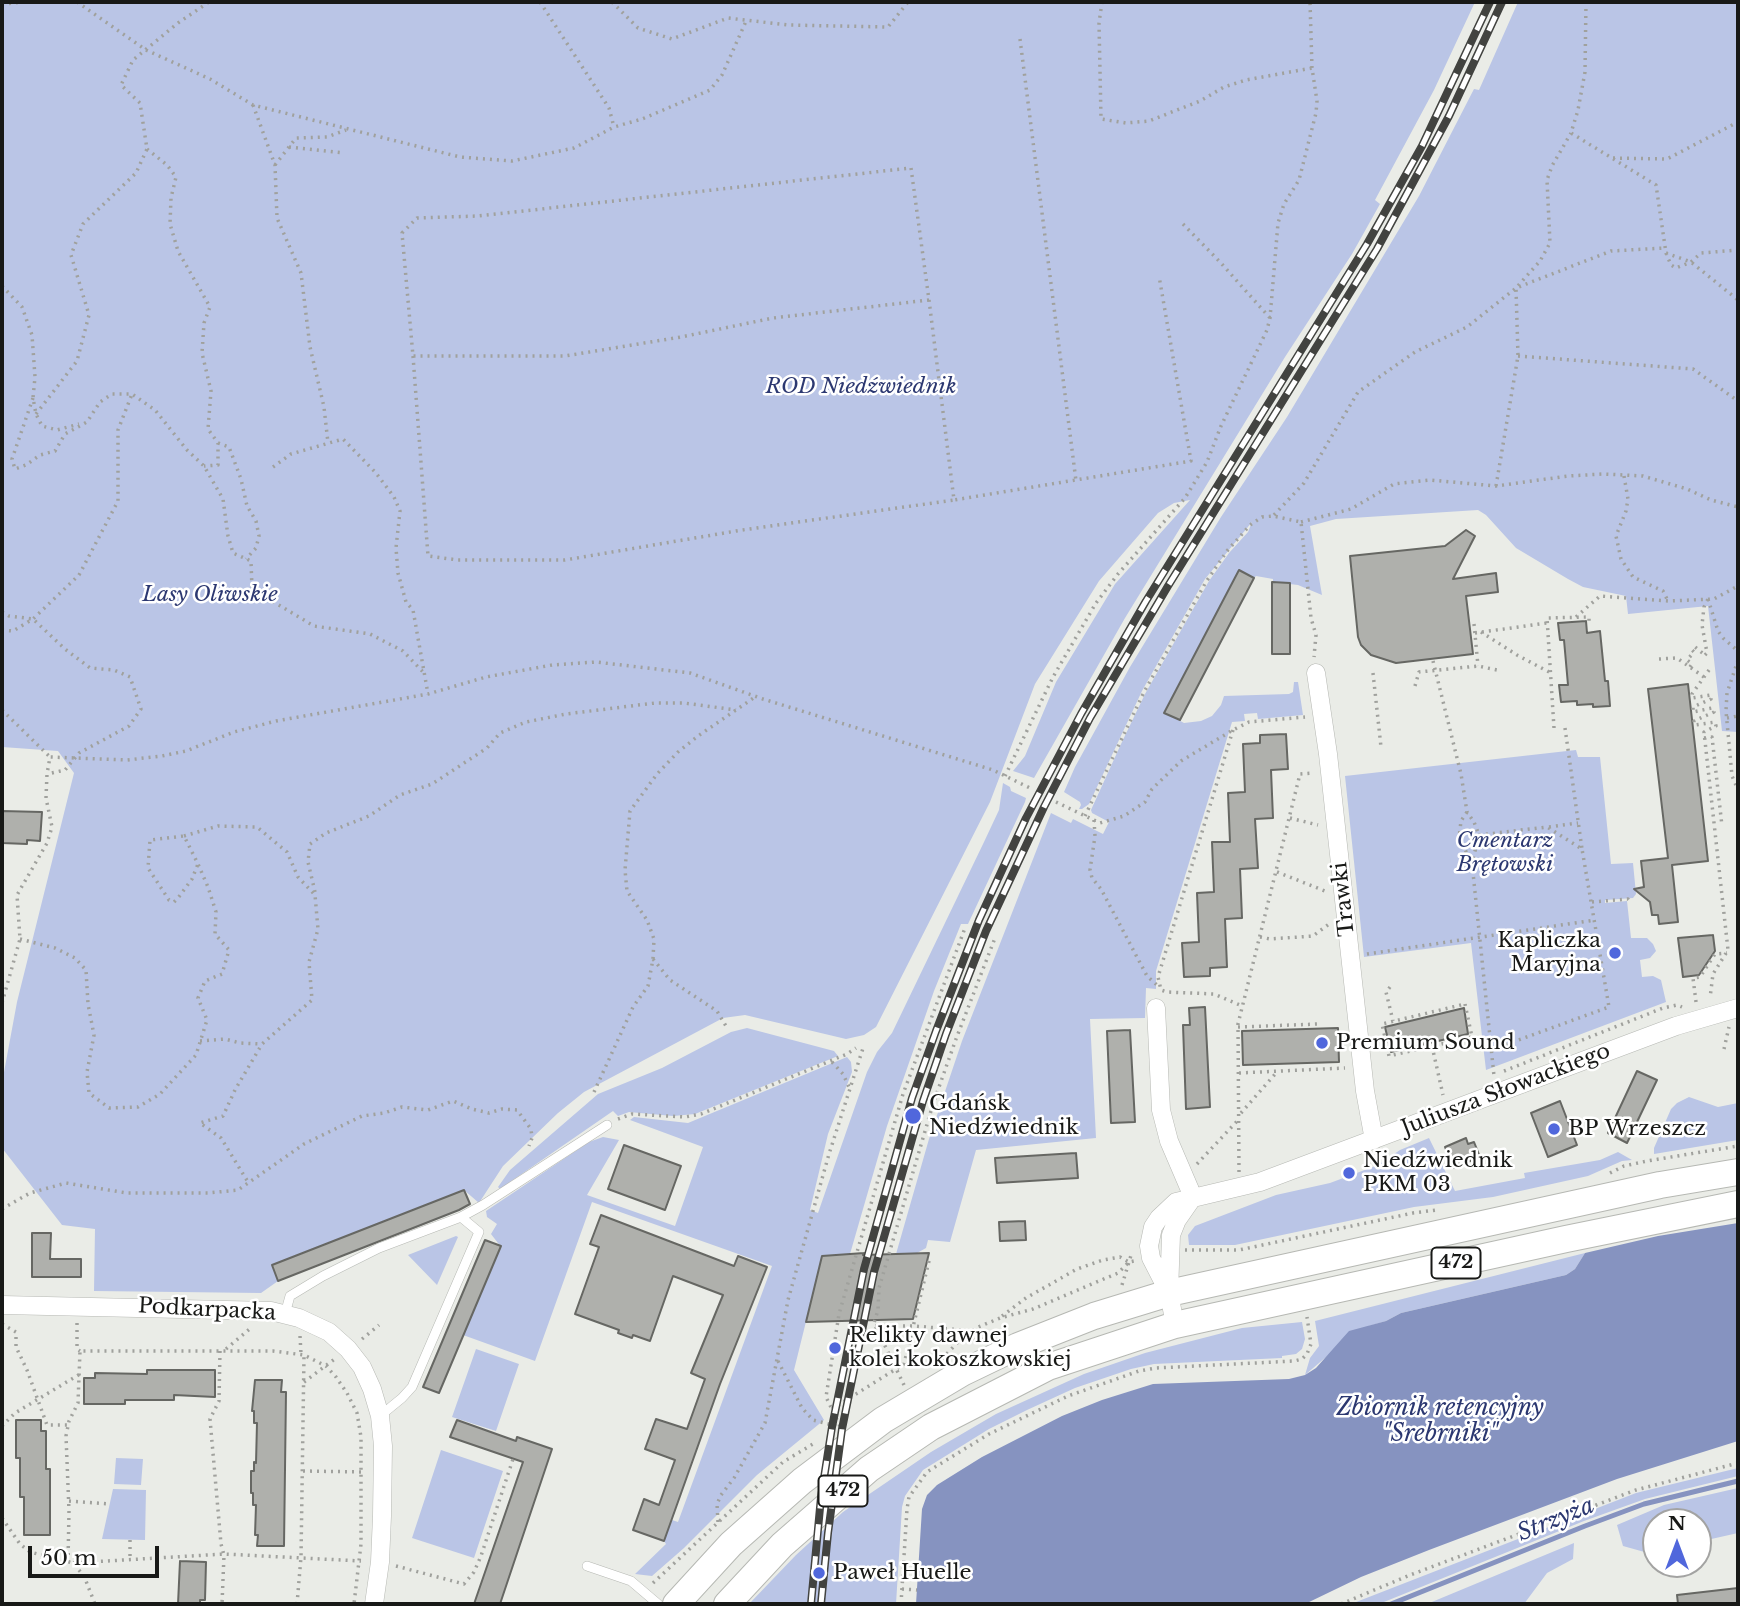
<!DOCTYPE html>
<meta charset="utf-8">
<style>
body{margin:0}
#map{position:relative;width:1740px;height:1606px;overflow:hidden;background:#eaece7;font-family:"Libre Baskerville",serif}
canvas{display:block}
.frame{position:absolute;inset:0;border:4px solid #181917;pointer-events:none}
.north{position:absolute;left:1642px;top:1508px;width:70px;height:70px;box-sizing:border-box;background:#fff;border:2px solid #a3a3a2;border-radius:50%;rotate:0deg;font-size:19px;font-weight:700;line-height:28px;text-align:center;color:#181917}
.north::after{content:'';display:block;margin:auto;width:24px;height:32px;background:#5067dc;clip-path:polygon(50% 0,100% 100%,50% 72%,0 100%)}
.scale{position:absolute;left:28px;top:1546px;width:131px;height:32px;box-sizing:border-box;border:4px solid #181917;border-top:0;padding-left:9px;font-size:21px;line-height:24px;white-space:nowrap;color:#181917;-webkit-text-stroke:5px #fff;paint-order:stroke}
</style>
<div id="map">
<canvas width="1740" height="1606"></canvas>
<div class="frame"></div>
<div class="north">N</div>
<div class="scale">50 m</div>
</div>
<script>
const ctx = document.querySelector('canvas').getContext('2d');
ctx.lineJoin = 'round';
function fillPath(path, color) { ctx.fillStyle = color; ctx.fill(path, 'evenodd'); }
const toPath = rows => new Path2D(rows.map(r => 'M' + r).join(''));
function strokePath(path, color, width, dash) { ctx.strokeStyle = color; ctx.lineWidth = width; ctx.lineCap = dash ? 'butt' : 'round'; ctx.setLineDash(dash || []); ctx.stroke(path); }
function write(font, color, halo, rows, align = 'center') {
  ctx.font = font + ' "Libre Baskerville",serif'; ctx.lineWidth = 5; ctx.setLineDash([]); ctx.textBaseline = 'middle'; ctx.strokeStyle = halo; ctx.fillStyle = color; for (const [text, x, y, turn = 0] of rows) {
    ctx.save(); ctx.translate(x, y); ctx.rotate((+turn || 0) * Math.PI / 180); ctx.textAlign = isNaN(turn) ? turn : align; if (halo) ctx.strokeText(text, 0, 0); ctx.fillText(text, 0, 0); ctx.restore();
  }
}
fillPath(toPath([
 [2,2,1475,2,1434,90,1375,200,1380,204,1352,254,1285,357,1125,618,1034,778,1013,771,1025,756,1056,682,1115,584,1190,500,1174,503,1158,513,1099,581,1035,684,990,802,876,1027,864,1035,846,1039,745,1015,723,1018,584,1092,558,1113,503,1166,479,1203,464,1190,272,1265,278,1281,261,1293,94,1291,95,1229,62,1225,2,1148,2,1083,17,1002,74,773,58,751,2,747],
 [1518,2,1738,2,1738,732,1722,731,1708,606,1628,614,1626,596,1583,587,1568,579,1516,548,1486,515,1478,510,1336,519,1310,526,1322,595,1298,585,1273,582,1273,579,1256,576,1254,578,1239,570,1164,712,1184,723,1201,721,1212,716,1221,705,1224,696,1289,694,1293,692,1294,682,1298,682,1303,715,1258,719,1257,713,1244,714,1245,721,1232,722,1156,971,1156,989,1146,988,1145,1018,1090,1019,1096,1138,976,1150,950,1242,928,1240,926,1248,917,1253,896,1254,929,1139,962,1041,1051,813,1071,823,1073,819,1103,834,1109,822,1092,813,1091,810,1121,744,1145,694,1209,581,1229,553,1248,532,1252,522,1205,579,1142,691,1089,804,1082,809,1079,809,1081,805,1080,802,1064,792,1075,767,1130,667,1221,517,1287,417,1419,196,1474,89,1479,90],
 [1576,750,1578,757,1600,757,1611,864,1633,863,1636,894,1633,898,1605,900,1605,903,1627,901,1631,938,1647,938,1653,944,1656,951,1650,958,1640,960,1642,977,1653,976,1661,980,1666,1002,1486,1070,1471,943,1364,957,1345,776],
 [1003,783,1010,787,1011,791,1026,798,1025,802,968,924,961,924,934,991,887,1126,850,1254,822,1257,794,1370,824,1420,757,1475,684,1548,652,1576,635,1574,666,1544,664,1541,672,1520,678,1522,772,1266,592,1202,535,1361,463,1335,501,1247,491,1234,497,1224,487,1217,486,1211,589,1142,603,1137,619,1140,587,1195,675,1226,703,1147,630,1120,634,1117,688,1123,847,1057,851,1062,852,1072,828,1134,810,1210,818,1213,867,1072,877,1052,892,1033,984,842,999,810],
 [747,1028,834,1051,838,1056,695,1114,673,1116,629,1112,618,1116,613,1111,500,1189,498,1187,510,1170,598,1094,662,1068,731,1032],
 [1689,1097,1718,1107,1738,1103,1738,1140,1654,1154,1654,1148,1671,1109,1677,1103],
 [1429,1138,1455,1191,1525,1178,1524,1173,1600,1160,1618,1152,1632,1160,1622,1161,1588,1176,1493,1197,1414,1207,1235,1245,1189,1245,1188,1235,1195,1226,1276,1195,1330,1183,1378,1165,1400,1150],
 [456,1236,458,1237,437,1285,408,1255],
 [1585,1253,1575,1269,1566,1275,1401,1313,1386,1321,1369,1326,1326,1357,1305,1375,1310,1358,1319,1346,1315,1321],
 [1302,1322,1305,1339,1302,1349,1296,1354,1282,1356,1282,1358,1154,1364,1131,1369,1075,1388,1027,1410,989,1429,923,1470,905,1496,902,1507,896,1604,749,1604,796,1555,843,1512,931,1452,996,1414,1084,1374,1145,1353,1242,1328],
 [476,1349,519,1364,496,1431,452,1417],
 [441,1450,503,1471,474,1558,412,1538],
 [116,1458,143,1459,141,1485,114,1484],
 [1738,1468,1738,1476,1645,1499,1584,1521,1379,1604,1351,1604,1636,1493],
 [1738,1488,1738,1533,1698,1542,1698,1522,1656,1522,1656,1551,1648,1553,1623,1546,1617,1525,1664,1505],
 [113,1489,146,1490,145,1540,102,1539],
 [1574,1543,1573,1559,1547,1573,1524,1604,1427,1604]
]), '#bac5e6');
fillPath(toPath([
 [1738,1223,1738,1441,1617,1479,1429,1550,1361,1577,1305,1604,916,1604,922,1509,927,1495,937,1485,982,1457,1062,1416,1102,1400,1153,1384,1289,1379,1305,1375,1316,1368,1349,1331,1386,1321,1401,1313,1566,1275,1575,1269,1585,1253,1658,1236]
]), '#8693c0');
strokePath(toPath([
 [1391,1604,1585,1526,1644,1504,1738,1481]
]), '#8693c0', 5);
const building = toPath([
 [1466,530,1475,536,1453,579,1496,573,1498,592,1466,596,1473,654,1396,663,1371,655,1361,645,1358,637,1350,556,1445,546,1466,530],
 [1239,570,1254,578,1180,720,1164,713,1239,570],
 [1272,582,1290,583,1290,654,1272,654,1272,582],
 [1586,621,1587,633,1600,631,1605,681,1608,681,1610,706,1593,707,1593,704,1577,705,1577,701,1561,702,1559,685,1568,685,1564,640,1560,640,1558,623,1586,621],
 [1688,684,1708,861,1672,865,1678,922,1659,924,1658,915,1652,915,1650,902,1634,889,1644,887,1641,861,1668,858,1648,689,1688,684],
 [1286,734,1288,769,1271,770,1273,818,1255,819,1258,868,1240,869,1242,918,1225,919,1227,967,1210,968,1210,976,1184,977,1182,943,1199,942,1197,893,1214,892,1212,842,1230,842,1228,793,1245,792,1243,744,1260,743,1260,735,1286,734],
 [2,811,42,812,40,841,27,840,27,844,2,843,2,811],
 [1713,935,1715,951,1699,975,1683,977,1678,938,1713,935],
 [1205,1007,1210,1107,1186,1109,1183,1025,1190,1025,1189,1008,1205,1007],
 [1464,1008,1468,1034,1391,1052,1385,1027,1464,1008],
 [1338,1028,1339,1062,1243,1065,1242,1031,1338,1028],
 [1130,1030,1135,1122,1111,1123,1107,1031,1130,1030],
 [1637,1071,1657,1080,1627,1143,1608,1133,1637,1071],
 [1560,1101,1577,1145,1548,1157,1531,1113,1560,1101],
 [1466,1138,1468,1144,1474,1142,1480,1157,1453,1168,1445,1147,1466,1138],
 [624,1145,681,1166,665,1210,608,1189,624,1145],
 [1076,1153,1078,1178,997,1183,995,1158,1076,1153],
 [464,1190,470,1204,459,1210,278,1281,272,1265,464,1190],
 [601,1215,734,1266,738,1256,767,1267,720,1384,664,1541,633,1530,644,1499,659,1505,675,1460,645,1449,656,1419,687,1429,705,1379,691,1373,723,1295,673,1276,650,1341,633,1335,632,1338,618,1333,619,1330,575,1314,599,1247,590,1244,601,1215],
 [1025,1221,1026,1240,1000,1241,999,1222,1025,1221],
 [32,1233,51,1233,50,1259,81,1259,81,1277,32,1277,32,1233],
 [485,1240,501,1246,439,1393,423,1387,485,1240],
 [864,1253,863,1255,929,1253,913,1319,806,1322,822,1256,864,1253],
 [147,1370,215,1370,215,1397,174,1395,174,1400,125,1400,125,1404,84,1404,84,1378,95,1378,95,1373,147,1374,147,1370],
 [255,1380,282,1380,281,1392,286,1392,284,1546,257,1546,258,1535,255,1535,256,1505,253,1505,253,1493,251,1493,251,1471,254,1471,254,1462,256,1463,257,1423,254,1423,254,1411,252,1411,255,1380],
 [16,1420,41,1420,41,1431,46,1431,46,1469,50,1469,50,1535,24,1535,24,1497,20,1497,20,1458,16,1458,16,1420],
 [457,1420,516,1441,517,1437,552,1449,500,1604,474,1604,523,1462,450,1437,457,1420],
 [180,1561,206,1562,205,1600,200,1600,200,1604,178,1604,180,1561],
 [1738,1588,1738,1604,1678,1604,1677,1595,1738,1588]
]);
fillPath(building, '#afb0ac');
strokePath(building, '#666763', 2);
const service = toPath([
 [461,1217,483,1205,607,1125],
 [285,1314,290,1296,323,1276,379,1248,461,1217,479,1232,412,1387,402,1398,380,1416],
 [587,1566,631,1581,658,1604]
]);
const minor = toPath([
 [1316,673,1328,754,1365,1091,1374,1140],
 [1156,1008,1161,1110,1169,1141,1193,1197],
 [1169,1293,1151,1258,1149,1246,1153,1227,1159,1218,1176,1202,1260,1182,1676,1026,1738,1008],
 [2,1305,271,1311,299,1318,329,1332,348,1349,362,1367,372,1389,380,1416,383,1446,382,1516,380,1562,374,1604],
 [1175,1325,1169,1293,1171,1235,1177,1220,1193,1197]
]);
const primary = toPath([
 [676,1604,731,1544,802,1481,883,1420,962,1373,1018,1346,1094,1316,1169,1293,1660,1185,1738,1172],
 [727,1604,782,1545,869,1469,931,1427,1048,1367,1175,1325,1566,1239,1738,1204]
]);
strokePath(service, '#b6b8b3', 10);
strokePath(minor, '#b6b8b3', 19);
strokePath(primary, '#b6b8b3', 28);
strokePath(toPath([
 [77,2,146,50,210,79,253,105,460,157,512,161,574,148,614,127,642,119,710,90,722,75,747,19],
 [540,2,609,108,614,127],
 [612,2,638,28,672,39,728,18,788,25,888,27,908,2],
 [1102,2,1099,23,1101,119,1126,123,1149,121,1200,101,1224,87,1246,80,1312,68],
 [1586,2,1585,72,1578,110,1571,133,1656,185,1666,253,1691,262,1738,300],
 [2,4,25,2],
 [1020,39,1076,481],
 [253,105,275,165,277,218,301,273,310,347,324,407,328,443],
 [289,147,344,153],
 [147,149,167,165,176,177,171,198,170,224,178,251,210,307,204,323,202,353,211,391,208,429,218,443,218,465,204,466],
 [1613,158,1667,159,1738,122],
 [275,165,296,138,327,137,346,130],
 [1183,224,1220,262,1270,318],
 [1666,253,1671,265,1676,268,1691,262,1701,253,1738,250],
 [2,286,22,307,32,335,35,377,33,398,36,414,42,426,57,430,79,424],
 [929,300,773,318,681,337,565,356,413,356,402,233,417,218,478,216,911,168,929,300,954,500,1191,461,1159,276],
 [413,356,428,556,458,560,565,560,742,530,954,500],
 [1518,356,1693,369,1738,401],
 [33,398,12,459,15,469,26,465,40,455,55,451,65,434,87,422,100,402,112,394,132,394,155,410,187,450,204,466,223,499,228,536,233,553,251,561,252,589,314,626,370,634,403,651,424,673],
 [36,414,77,361,89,315,71,255,83,224,136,173,147,149,140,103,121,85,133,60,178,23,209,2],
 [218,443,229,447,241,479,247,506,256,521,259,536,256,548,246,559],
 [273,467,291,454,343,439,376,473,394,497,400,511,396,548,398,573,406,602,413,610,428,694],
 [1624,476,1628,499,1626,511,1616,536,1621,559,1633,577,1663,591,1668,601],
 [1496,486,1518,356,1516,288,1540,261,1550,243,1547,180,1552,166,1571,133],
 [1274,515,1304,483,1358,392,1415,352,1467,327,1516,288,1611,251,1664,248],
 [1301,522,1351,509,1394,484,1430,480,1496,486,1568,476,1603,474,1643,476,1687,489,1711,500,1738,507],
 [1708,599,1718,631,1723,638,1738,651],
 [2,612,9,616,33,619,65,649,90,668,114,670,130,677,141,709,129,726,79,753,65,770,47,774],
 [1576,617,1600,596,1668,601,1714,599,1738,586],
 [1474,624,1478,666],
 [2,630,13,631,33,619,79,575,118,501,118,430,132,394],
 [1481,632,1517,655,1551,673],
 [1475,633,1547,623],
 [1705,655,1707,653,1702,625,1704,607,1708,599],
 [1659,659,1677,658,1704,677],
 [1433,661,1461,774,1467,812,1474,822,1479,835,1472,863,1494,1076],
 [1690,667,1692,664,1687,660,1694,652,1692,650,1695,647,1705,655],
 [1709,670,1692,694,1692,698,1711,695,1711,699,1693,707,1693,712,1712,708,1714,712,1694,721,1695,725,1715,722,1716,726,1704,732,1728,950,1713,974,1710,998],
 [1373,673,1381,747],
 [1415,686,1419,672,1478,666,1497,670],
 [2,710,50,757],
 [1727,718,1738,716],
 [1554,728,1547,618,1589,617,1589,625],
 [1565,728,1582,849],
 [1233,730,1158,977,1161,990,1167,992,1214,994,1242,1006],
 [1704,738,1712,737,1722,826],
 [1005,776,1053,677,1096,603,1118,574,1185,498,1207,462,1221,426,1267,330,1270,318,1278,223,1284,204,1299,180,1316,113,1317,101,1312,68,1310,2],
 [1736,785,1732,776,1726,711,1727,693,1738,660],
 [1056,802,1100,823,1124,816,1145,802,1152,789,1181,761,1233,730,1249,722,1305,717],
 [1467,812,1461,821,1459,838,1472,863],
 [1085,816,1144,692,1206,582,1227,551,1250,525,1262,517,1273,516,1301,522,1311,618,1316,635,1314,657],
 [1290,818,1318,825],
 [1094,820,1095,836,1090,870,1092,878,1101,889,1147,976,1158,986],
 [1549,827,1578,823],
 [1479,835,1547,827,1582,849,1609,1007,1491,1050],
 [184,836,218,826,257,827,287,852,298,877,315,895,318,929,309,962,312,1000,262,1044,235,1090,223,1116,200,1123,221,1138,248,1182],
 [1277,872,1325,891],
 [315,892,308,862,310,844,326,833,369,816,400,795,432,784,487,748,500,733,526,722,566,714,655,703,684,703,736,710],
 [1592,902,1628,899,1631,903],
 [1260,937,1270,939,1313,936,1329,924],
 [20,939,55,948,75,958,86,970,88,1004,94,1035,87,1072,89,1093,109,1108,138,1107,160,1094,196,1055,207,1020,198,998,205,981,222,974,229,950,215,934,216,912,208,887,198,864,184,836,150,840,148,868,169,900,174,902,178,898,192,879,198,864],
 [1367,954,1595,920],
 [653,959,670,980,717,1011,726,1026],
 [1390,987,1386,992,1393,1021],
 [1696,1002,1693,978,1700,977,1715,954,1727,953],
 [2,1003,20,939,17,895,47,843,52,827,46,798,47,774,50,757,127,760,162,756,186,751,234,732,276,721,428,694,486,677,552,665,596,662,690,673,763,699,993,770,1030,788],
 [1465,1004,1472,1037,1389,1056,1382,1024,1465,1004],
 [1238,1027,1318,1024],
 [200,1041,225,1039,240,1043,262,1044],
 [1432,1046,1443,1095],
 [1724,1049,1729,1027],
 [832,1062,843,1074,849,1087],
 [1504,1071,1663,1008,1677,1005,1682,1007],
 [1239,1073,1345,1068],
 [594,1092,633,1007,648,986,653,959,654,939,647,920,627,891,625,870,630,811,657,774,678,752,698,736,755,697],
 [1241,1113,1277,1072],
 [618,1119,632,1114,685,1117,701,1114,847,1054,856,1048],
 [1197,1164,1240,1118],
 [1239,1172,1238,1024,1300,774,1314,773],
 [1610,1173,1624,1166,1647,1161,1738,1146],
 [2,1209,30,1193,66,1183,127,1193,208,1193,238,1190,304,1144,362,1116,384,1113,402,1107,428,1110,453,1101,472,1109,489,1113,502,1109,517,1110,531,1129,532,1138,529,1146],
 [1185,1250,1239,1250,1413,1213,1436,1210],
 [1122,1285,1132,1252],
 [1002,1316,1026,1298,1077,1269,1103,1260,1120,1257,1129,1262],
 [77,1323,77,1349,80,1351],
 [2,1324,16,1332,16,1347,27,1370,47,1425,68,1425],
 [875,1326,914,1326,962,1330,972,1342,988,1334],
 [300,1336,301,1354],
 [362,1339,379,1325],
 [226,1349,252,1327],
 [220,1351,219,1401,210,1419,221,1544,224,1555,222,1604],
 [942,1359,958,1342,976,1328,1000,1318,1033,1309,1118,1273,1129,1262,1134,1261],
 [778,1361,802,1408,813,1420,840,1427],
 [304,1382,336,1358],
 [904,1385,874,1323,878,1310,879,1288,933,1104,956,1039,995,938],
 [832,1409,904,1364,930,1257],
 [2,1426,15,1413,80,1374],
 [840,1426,826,1397,839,1314,903,1094,965,928],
 [303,1471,364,1472],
 [69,1501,110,1504],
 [2,1518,20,1544,30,1552,73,1563,84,1576,95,1604],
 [718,1522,717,1504,721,1495,734,1478,765,1423,788,1300,829,1154,864,1045],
 [130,1540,130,1558],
 [68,1562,69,1511,66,1436,69,1421,78,1403,80,1351,273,1351,304,1355,326,1366,336,1377,347,1393,357,1413,361,1437,361,1544,354,1604],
 [73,1563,224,1554,361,1561],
 [396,1566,464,1584,474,1572,481,1556,513,1459],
 [653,1583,783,1462,813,1444],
 [902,1589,917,1590],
 [297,1604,301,1557,304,1355],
 [901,1604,907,1509,909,1497,927,1472,989,1434,1068,1396,1139,1371,1156,1368,1294,1361,1302,1359,1307,1354,1311,1344,1307,1317],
 [1341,1604,1410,1575,1636,1490,1738,1463]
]), '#a0a19d', 3.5, [2, 5]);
strokePath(service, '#fff', 9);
strokePath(minor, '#fff', 18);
strokePath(primary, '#fff', 26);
const rail = toPath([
 [811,1604,821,1497,832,1427,864,1269,912,1098,936,1031,979,920,1026,818,1081,714,1146,601,1367,244,1422,146,1490,2],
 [821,1604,828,1533,842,1429,874,1272,923,1101,946,1034,986,931,1044,807,1090,718,1168,586,1377,249,1449,116,1502,2]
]);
strokePath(rail, '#424340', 8);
strokePath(rail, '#fff', 5, [16]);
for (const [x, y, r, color] of [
 [1615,953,7,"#5067dc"],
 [1322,1043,7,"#5067dc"],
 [913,1116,9,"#5067dc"],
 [1554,1129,7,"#5067dc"],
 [1349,1173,7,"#5067dc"],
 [835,1348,7,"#5067dc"],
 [819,1573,7,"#5067dc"]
]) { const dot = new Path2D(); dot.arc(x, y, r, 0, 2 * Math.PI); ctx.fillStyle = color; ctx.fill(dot); strokePath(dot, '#fff', 2.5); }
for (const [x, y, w] of [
 [1456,1263,49],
 [843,1491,49]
]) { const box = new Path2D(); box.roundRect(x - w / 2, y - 15.5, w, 31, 5); ctx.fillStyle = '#fff'; ctx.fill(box); strokePath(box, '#181917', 2); }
write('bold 19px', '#181917', null, [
 ["472",1456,1263],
 ["472",843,1491]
]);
write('italic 21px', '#2c3871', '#fff', [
 ["ROD Niedźwiednik",861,387],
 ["Lasy Oliwskie",210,595],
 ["Cmentarz",1505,841],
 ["Brętowski",1505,865]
]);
write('21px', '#181917', '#fff', [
 ["Trawki",1344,899,-96],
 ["Juliusza Słowackiego",1506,1090,-21],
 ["Podkarpacka",207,1310,3]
]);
write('21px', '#181917', '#fff', [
 ["Kapliczka",1601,941,"right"],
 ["Maryjna",1601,965,"right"],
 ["Premium Sound",1336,1043],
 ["Gdańsk",929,1104],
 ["Niedźwiednik",929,1128],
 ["BP Wrzeszcz",1568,1129],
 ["Niedźwiednik",1363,1161],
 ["PKM 03",1363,1185],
 ["Relikty dawnej",849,1336],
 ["kolei kokoszkowskiej",849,1360],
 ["Paweł Huelle",833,1573]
], 'left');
write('italic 23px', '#2b3770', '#fff', [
 ["Zbiornik retencyjny",1440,1409],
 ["\"Srebrniki\"",1440,1435],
 ["Strzyża",1556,1520,-22]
]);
</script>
